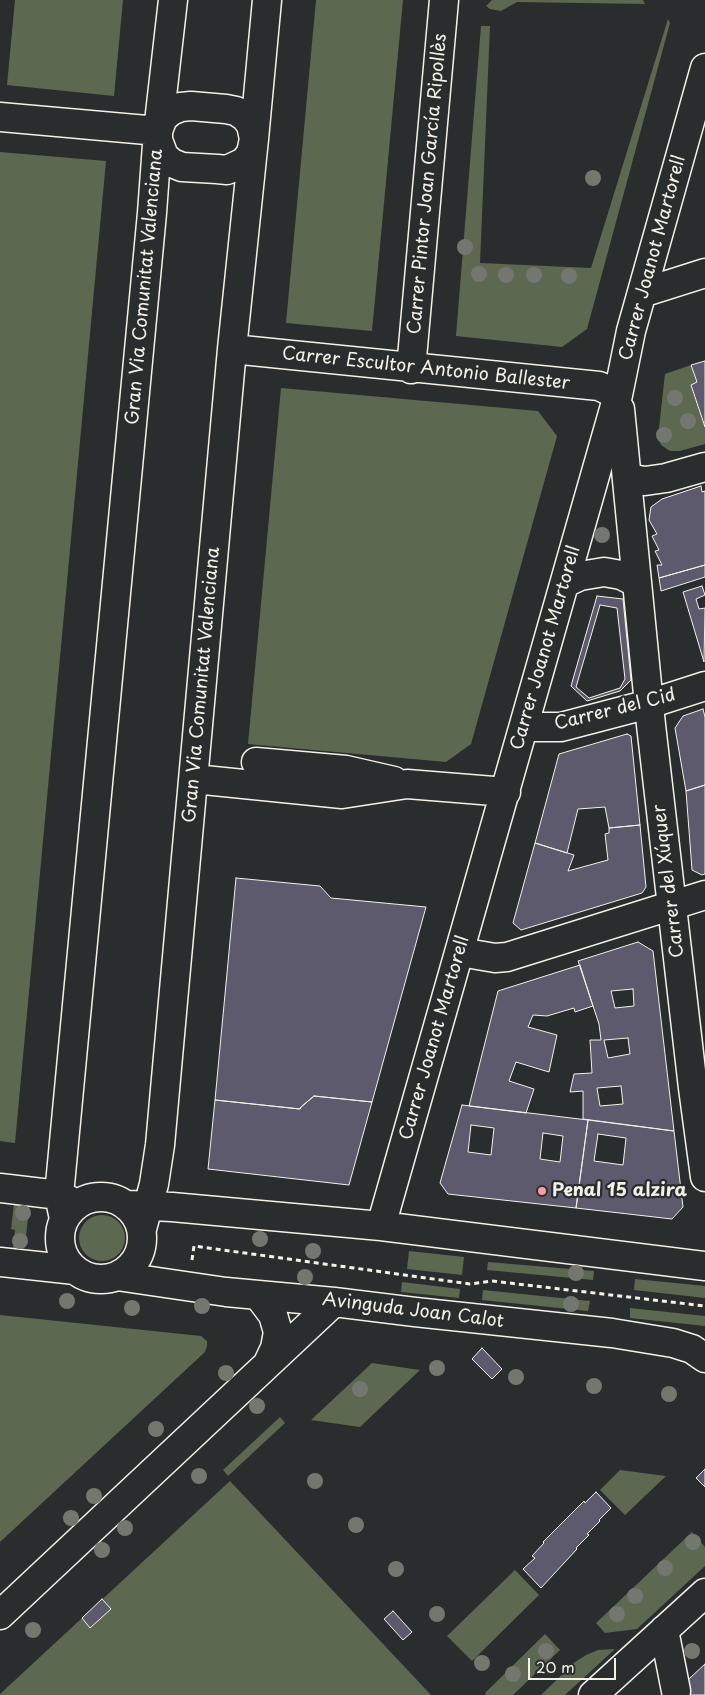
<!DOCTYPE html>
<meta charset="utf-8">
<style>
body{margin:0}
#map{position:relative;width:705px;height:1695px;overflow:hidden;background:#2a2d2e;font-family:"Playpen Sans",sans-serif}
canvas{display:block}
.scale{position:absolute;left:528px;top:1658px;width:88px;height:22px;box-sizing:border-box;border:2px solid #f4f1e8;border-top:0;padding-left:6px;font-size:15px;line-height:18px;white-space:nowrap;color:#f4f1e8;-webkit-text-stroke:4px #2a2d2e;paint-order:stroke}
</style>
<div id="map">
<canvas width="705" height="1695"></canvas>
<div class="scale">20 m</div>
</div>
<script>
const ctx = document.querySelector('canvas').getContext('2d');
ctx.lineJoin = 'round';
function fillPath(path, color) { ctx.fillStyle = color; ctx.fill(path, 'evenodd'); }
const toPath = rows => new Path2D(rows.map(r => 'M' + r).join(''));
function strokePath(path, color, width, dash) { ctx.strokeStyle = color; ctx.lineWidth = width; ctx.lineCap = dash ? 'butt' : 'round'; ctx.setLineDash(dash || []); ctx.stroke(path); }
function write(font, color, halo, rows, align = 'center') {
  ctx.font = font + ' "Playpen Sans",sans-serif'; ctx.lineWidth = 4.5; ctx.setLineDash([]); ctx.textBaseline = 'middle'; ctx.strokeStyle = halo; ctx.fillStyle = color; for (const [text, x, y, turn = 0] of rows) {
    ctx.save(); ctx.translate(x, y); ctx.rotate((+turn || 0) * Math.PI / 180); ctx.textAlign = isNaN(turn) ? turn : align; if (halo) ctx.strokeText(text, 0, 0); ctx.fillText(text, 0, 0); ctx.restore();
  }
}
fillPath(toPath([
 [15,0,123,0,114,96,7,85],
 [316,0,403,0,372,331,286,323],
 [492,0,643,0,645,4,517,2,501,11,490,9,486,6],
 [668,19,670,23,587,329,562,347,456,336,481,26,490,26,480,263,591,268],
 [0,152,106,161,15,1143,0,1141],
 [691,365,697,382,691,385,705,427,705,444,680,451,670,451,661,445,658,437,665,374],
 [281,388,538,411,557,436,471,744,446,762,248,744],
 [14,1203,25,1205,29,1209,25,1245,20,1250,13,1249,15,1230,11,1229],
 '79 1238a23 23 0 1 1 46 0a23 23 0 1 1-46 0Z',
 [409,1251,464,1257,462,1275,407,1269],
 [488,1262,594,1271,593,1280,487,1270],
 [635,1279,705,1286,705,1298,634,1290],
 [402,1282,460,1289,459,1298,401,1292],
 [483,1290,590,1301,588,1311,482,1300],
 [630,1308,705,1316,705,1326,630,1318],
 [0,1315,201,1336,207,1341,207,1346,205,1352,0,1542],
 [372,1363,420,1370,360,1427,311,1420],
 [280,1417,285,1423,228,1476,223,1470],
 [620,1470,666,1476,625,1515,600,1490],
 [230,1481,431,1695,0,1695,0,1694],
 [692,1532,705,1547,705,1566,637,1629,605,1633,596,1623],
 [515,1570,539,1595,472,1661,447,1636],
 [545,1634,560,1650,513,1695,486,1695,485,1693],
 [615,1649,565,1695,541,1695,575,1662,586,1655,598,1650]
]), '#5c6950');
const building = toPath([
 [705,361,705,427,691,385,697,382,691,365,705,361],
 [701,486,702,492,705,491,705,565,659,578,657,565,662,565,655,551,659,550,652,536,657,534,649,520,651,507,662,499,701,486],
 [705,565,705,577,661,591,659,578,705,565],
 [702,586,705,595,696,599,699,609,705,608,704,662,683,592,702,586],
 [597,596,623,599,631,680,620,691,587,701,571,686,597,596],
 [600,605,617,608,625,679,620,688,589,698,576,687,600,605],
 [703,709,705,717,705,785,686,791,675,728,683,716,703,709],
 [627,734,631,736,640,825,609,828,605,807,578,809,567,853,535,843,559,754,627,734],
 [705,785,705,874,702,875,692,870,686,791,705,785],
 [640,825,646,887,642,893,521,930,513,923,535,843,574,855,568,871,608,860,605,834,609,833,609,828,640,825],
 [236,878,320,886,331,898,426,907,372,1102,314,1096,301,1107,300,1109,215,1100,236,878],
 [638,942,653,951,674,1131,583,1119,583,1091,570,1092,574,1074,592,1073,590,1040,601,1040,599,1024,578,961,638,942],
 [633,989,634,1006,615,1008,611,991,633,989],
 [628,1038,630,1054,608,1058,604,1040,628,1038],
 [621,1086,623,1104,600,1106,597,1088,621,1086],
 [580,965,593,1006,575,1012,574,1008,547,1016,533,1015,528,1027,557,1035,549,1072,516,1062,509,1081,534,1089,526,1113,469,1106,498,991,580,965],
 [314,1096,372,1102,349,1185,208,1169,215,1100,300,1109,301,1107,314,1096],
 [462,1105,588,1120,576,1208,448,1194,440,1183,462,1105],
 [471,1125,494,1128,491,1155,468,1152,471,1125],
 [543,1133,563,1136,560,1162,540,1159,543,1133],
 [588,1120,674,1131,683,1207,672,1219,576,1208,588,1120],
 [598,1134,626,1138,623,1165,594,1161,598,1134],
 [482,1348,502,1369,492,1379,472,1359,482,1348],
 [705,1469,705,1487,696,1478,705,1469],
 [596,1492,611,1508,599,1520,600,1521,587,1534,589,1535,576,1548,577,1549,541,1588,523,1569,535,1558,532,1556,544,1543,543,1542,584,1501,585,1503,596,1492],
 [102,1599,111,1609,90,1628,82,1618,102,1599],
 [393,1611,412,1632,403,1640,384,1619,393,1611],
 [705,1664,705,1695,672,1695,676,1691,705,1664]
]);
fillPath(building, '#5c5a6c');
strokePath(building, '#f4f1e8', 1);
const minor = toPath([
 [191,106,226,109,236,111,245,117,251,125,254,139,251,153,244,162,227,170,217,169,182,167,172,163,164,156,158,140,158,131,163,118,171,111,181,107,191,106],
 [0,117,158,131],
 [642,293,705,273],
 [232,349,599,386,618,395],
 [411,369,444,0],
 [620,409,651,725,693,1088,705,1177],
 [627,478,645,481,666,478,705,467],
 [565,583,580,576,604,572,621,575,637,583],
 [524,727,561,727,649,704,705,686],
 [256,762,346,770,394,781],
 [194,779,342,794,407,784,506,792],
 [460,952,495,958,507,957,705,895],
 [0,1188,59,1195,75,1203],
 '60 1238a41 41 0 1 1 82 0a41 41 0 1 1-82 0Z',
 [128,1205,172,1207,381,1226,705,1266],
 [64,1219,59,1195,152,213,158,131,173,0],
 [381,1226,618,395,631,331,705,68],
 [142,1229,154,1184,160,1145,232,349,254,139,267,0],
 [0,1262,75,1270],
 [117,1276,226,1292,334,1302,415,1312,612,1333,673,1343,692,1349,705,1358],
 [258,1295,273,1315,278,1332,275,1348,268,1363],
 [0,1615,334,1302],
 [664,1630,676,1691],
 [593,1695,705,1593]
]);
strokePath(minor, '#f4f1e8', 31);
strokePath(toPath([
 [192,1260,194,1246,470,1284,492,1281,705,1306]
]), '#f4f1e8', 3, [5, 4]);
strokePath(minor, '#2a2d2e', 28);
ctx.fillStyle = '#74776f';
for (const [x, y] of [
 [593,178],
 [465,247],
 [479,274],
 [506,275],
 [534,275],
 [569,276],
 [675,398],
 [688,421],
 [664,435],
 [602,535],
 [23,1213],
 [260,1239],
 [20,1241],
 [313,1251],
 [576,1273],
 [305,1277],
 [67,1301],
 [571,1304],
 [202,1306],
 [132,1308],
 [437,1368],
 [226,1373],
 [516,1377],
 [594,1386],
 [360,1389],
 [669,1394],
 [257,1406],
 [156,1429],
 [199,1476],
 [315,1481],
 [94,1496],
 [71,1518],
 [356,1525],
 [125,1528],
 [693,1542],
 [102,1550],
 [665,1568],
 [396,1569],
 [635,1596],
 [437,1614],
 [617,1614],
 [33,1630],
 [546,1651],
 [692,1651],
 [482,1663],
 [513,1674]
]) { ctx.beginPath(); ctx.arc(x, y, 8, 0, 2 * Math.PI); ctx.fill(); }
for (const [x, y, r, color] of [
 [542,1191,5,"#ff9aa2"]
]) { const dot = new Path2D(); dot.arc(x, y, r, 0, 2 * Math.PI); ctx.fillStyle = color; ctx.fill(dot); strokePath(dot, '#2a2d2e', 2); }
write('18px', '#f4f1e8', '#2a2d2e', [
 ["Carrer Pintor Joan García Ripollès",428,184,-85],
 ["Carrer Joanot Martorell",653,258,-75],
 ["Gran Via Comunitat Valenciana",145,287,-85],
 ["Carrer Escultor Antonio Ballester",426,369,6],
 ["Carrer Joanot Martorell",546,648,-74],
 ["Gran Via Comunitat Valenciana",202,685,-85],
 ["Carrer del Cid",615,710,-14],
 ["Carrer del Xúquer",669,881,-97],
 ["Carrer Joanot Martorell",435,1038,-74],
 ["Avinguda Joan Calot",413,1311,7]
]);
write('bold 18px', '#f4f1e8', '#2a2d2e', [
 ["Penal 15 alzira",552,1191]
], 'left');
</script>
